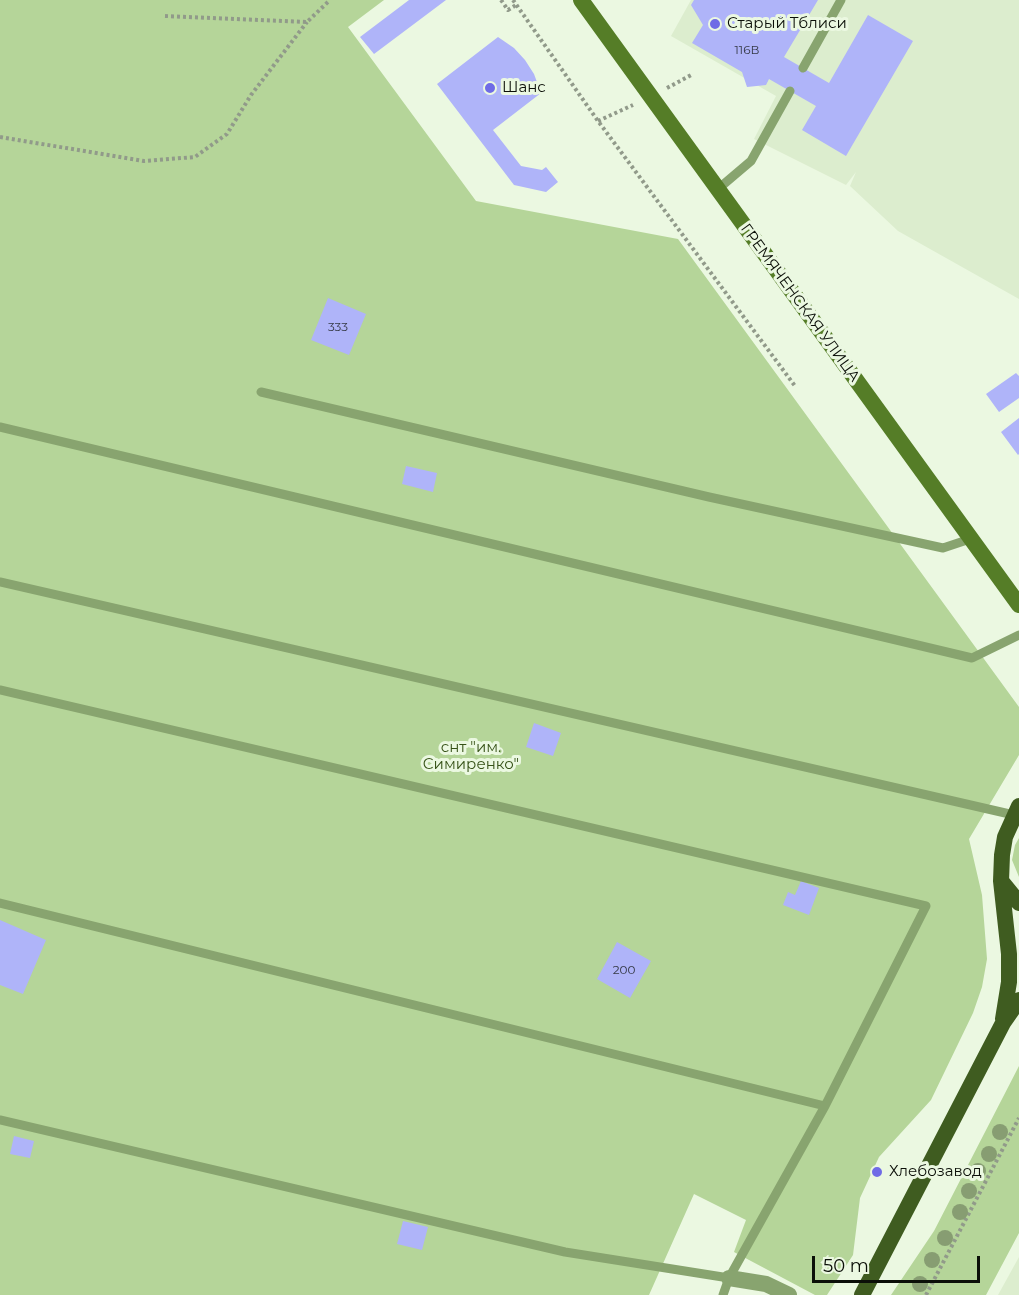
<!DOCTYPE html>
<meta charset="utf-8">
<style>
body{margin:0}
#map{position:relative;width:1019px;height:1295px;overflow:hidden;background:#ebf8e1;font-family:Montserrat,sans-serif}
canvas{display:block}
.scale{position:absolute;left:812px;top:1256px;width:168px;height:27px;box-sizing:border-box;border:3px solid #0b0f08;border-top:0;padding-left:8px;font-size:18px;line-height:21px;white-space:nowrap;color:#0b0f08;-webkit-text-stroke:4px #ebf8e1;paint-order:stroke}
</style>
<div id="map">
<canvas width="1019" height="1295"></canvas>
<div class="scale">50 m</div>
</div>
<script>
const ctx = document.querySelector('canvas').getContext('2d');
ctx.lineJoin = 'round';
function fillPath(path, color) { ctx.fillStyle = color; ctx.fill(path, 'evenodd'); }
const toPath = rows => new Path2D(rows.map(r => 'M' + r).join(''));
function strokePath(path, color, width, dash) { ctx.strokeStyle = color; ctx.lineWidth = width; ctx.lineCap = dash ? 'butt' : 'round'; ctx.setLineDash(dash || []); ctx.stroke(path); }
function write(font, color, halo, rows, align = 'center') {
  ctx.font = font + ' Montserrat,sans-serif'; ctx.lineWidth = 6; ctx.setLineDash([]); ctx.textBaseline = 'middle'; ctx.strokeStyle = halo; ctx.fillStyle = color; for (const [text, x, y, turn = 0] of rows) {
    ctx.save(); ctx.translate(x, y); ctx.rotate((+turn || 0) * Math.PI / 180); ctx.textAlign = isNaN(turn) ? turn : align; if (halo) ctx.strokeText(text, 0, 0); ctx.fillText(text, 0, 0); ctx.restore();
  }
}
fillPath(toPath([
 [691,0,1019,0,1019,299,898,231,850,186,856,172,846,185,754,139,776,96,671,36],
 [1019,1257,1019,1295,998,1295]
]), '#dcedce');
fillPath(toPath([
 [0,0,384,0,348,27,476,201,678,239,1019,707,1019,755,969,839,982,895,987,959,982,987,973,1013,931,1100,879,1157,860,1198,853,1255,827,1295,815,1295,734,1252,746,1220,694,1194,649,1295,0,1295],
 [1019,838,1019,877,1012,860,1015,845],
 [1019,1066,1019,1233,986,1295,891,1295,934,1231]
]), '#b5d599');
fillPath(toPath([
 [409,0,446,0,374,54,360,37],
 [694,0,818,0,784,57,829,83,868,15,913,41,846,156,802,130,816,106,769,79,766,85,747,87,742,72,692,43,703,25,691,5],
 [498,37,514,48,525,60,534,74,541,93,493,130,521,166,542,170,546,167,558,182,546,192,514,185,437,84],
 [328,298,366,314,349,355,311,340],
 [1016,373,1019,376,1019,398,999,412,986,394],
 [1019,418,1019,454,1018,455,1001,432],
 [406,466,437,473,433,492,402,484],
 [534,723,561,733,553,756,526,747],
 [801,881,819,888,809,915,783,905,788,892,795,895],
 [0,920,46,940,23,994,0,985],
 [617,942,651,961,630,998,597,979],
 [14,1136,34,1141,30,1158,10,1154],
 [403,1221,428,1227,422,1250,397,1244]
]), '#afb4f9');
strokePath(toPath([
 [501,0,508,10,516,5],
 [513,0,598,121,795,386],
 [165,16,307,22,330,0],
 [667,88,693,74],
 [598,121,633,105],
 [0,137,144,161,195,157,227,134,251,95,307,22],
 [926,1295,1019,1118]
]), '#919a8a', 4, [3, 3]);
strokePath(toPath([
 [803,68,841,0],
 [718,189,751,161,790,91],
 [261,392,709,497,943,548,970,539],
 [0,427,972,658,1019,635],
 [0,582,1014,815],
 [0,690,926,906,825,1106,729,1278,723,1295],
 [0,903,825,1106],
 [0,1120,565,1252,729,1278]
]), '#88a46f', 9);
strokePath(toPath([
 [729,1278,766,1284,789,1295]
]), '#88a46f', 16);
strokePath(toPath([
 [581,0,1019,605]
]), '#557d27', 16);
strokePath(toPath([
 [1002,882,1019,903],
 [1003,1019,1009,982,1009,954,1001,881,1002,855,1005,837,1019,806],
 [862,1295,1003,1023,1019,1000]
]), '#3f5c20', 16);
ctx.fillStyle = '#879d72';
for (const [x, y] of [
 [1000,1132],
 [989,1154],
 [978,1171],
 [969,1191],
 [960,1212],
 [945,1238],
 [932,1260],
 [920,1284]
]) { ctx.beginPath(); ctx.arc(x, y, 8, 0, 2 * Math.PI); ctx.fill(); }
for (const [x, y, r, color] of [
 [715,24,6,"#6f6be6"],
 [490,88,6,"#6f6be6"],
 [877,1172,6,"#6f6be6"]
]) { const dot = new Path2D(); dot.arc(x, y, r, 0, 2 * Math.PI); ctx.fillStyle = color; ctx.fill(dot); strokePath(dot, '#ebf8e1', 2); }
write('12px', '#343844', null, [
 ["116В",747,50],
 ["333",338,327],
 ["200",624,970]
]);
write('15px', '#0b0f08', '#ebf8e1', [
 ["Старый Тблиси",727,24],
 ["Шанс",502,88],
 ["Хлебозавод",889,1172]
], 'left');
write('15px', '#0b0f08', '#ebf8e1', [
 ["ГРЕМЯЧЕНСКАЯ УЛИЦА",800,303,54]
]);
write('15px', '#365217', '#ebf8e1', [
 ["снт \"им.",471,748],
 ["Симиренко\"",471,765]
]);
</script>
